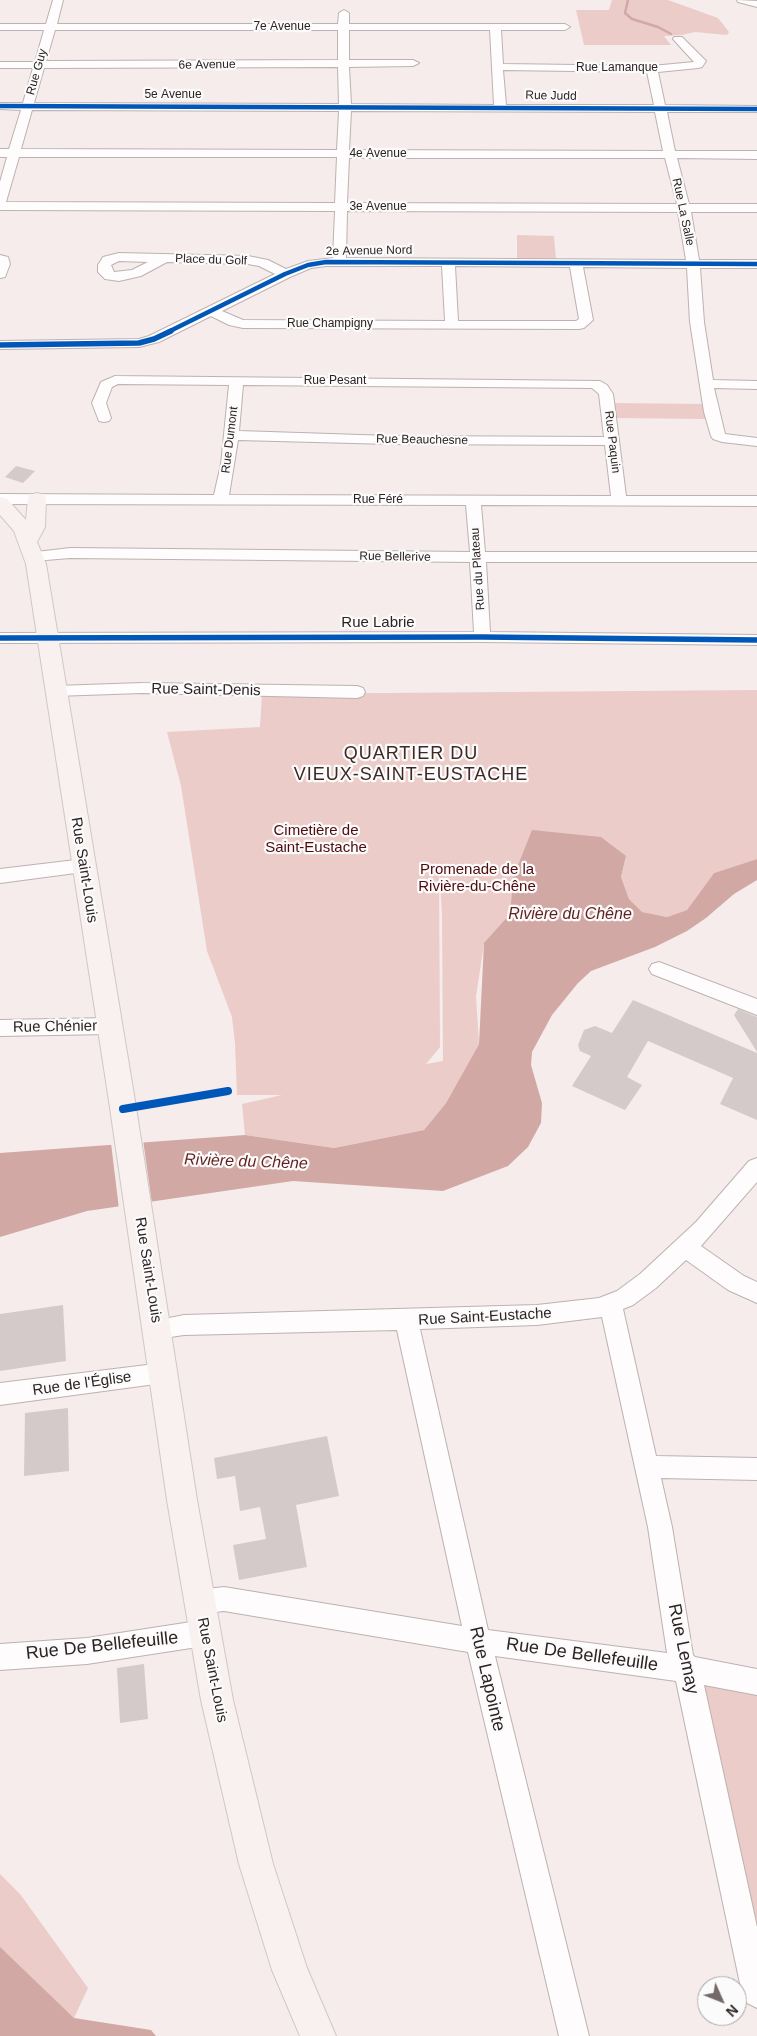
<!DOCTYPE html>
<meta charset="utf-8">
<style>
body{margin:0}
#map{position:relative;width:757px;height:2036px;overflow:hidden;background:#f6eceb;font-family:Arial,sans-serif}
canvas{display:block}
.north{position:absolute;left:697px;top:1976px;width:50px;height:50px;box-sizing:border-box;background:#fbfbfb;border:1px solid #a9a5a4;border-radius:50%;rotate:134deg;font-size:14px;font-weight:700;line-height:20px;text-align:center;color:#2e2322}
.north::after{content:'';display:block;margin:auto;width:18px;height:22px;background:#746968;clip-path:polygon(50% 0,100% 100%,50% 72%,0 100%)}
</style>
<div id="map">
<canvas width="757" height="2036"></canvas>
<div class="north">N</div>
</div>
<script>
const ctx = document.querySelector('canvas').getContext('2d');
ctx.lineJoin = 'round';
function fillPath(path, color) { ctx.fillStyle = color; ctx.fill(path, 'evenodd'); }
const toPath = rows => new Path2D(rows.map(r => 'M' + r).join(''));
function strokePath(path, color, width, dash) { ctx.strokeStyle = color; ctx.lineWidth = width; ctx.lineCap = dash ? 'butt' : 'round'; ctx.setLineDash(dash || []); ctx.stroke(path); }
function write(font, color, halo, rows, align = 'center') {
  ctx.font = font + ' Arial,sans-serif'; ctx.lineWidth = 4.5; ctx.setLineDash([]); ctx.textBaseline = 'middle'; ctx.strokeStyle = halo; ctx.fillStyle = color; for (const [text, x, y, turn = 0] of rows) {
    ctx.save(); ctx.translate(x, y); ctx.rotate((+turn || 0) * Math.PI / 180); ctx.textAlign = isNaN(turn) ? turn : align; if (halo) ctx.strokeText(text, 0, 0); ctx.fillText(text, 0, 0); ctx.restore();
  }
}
fillPath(toPath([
 [612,0,668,0,718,18,729,32,727,35,695,32,682,35,664,36,671,45,584,45,576,10,609,10],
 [517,235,554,236,556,259,517,259],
 [613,403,704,404,707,419,615,418],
 [757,690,757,859,714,873,687,910,667,917,641,912,629,899,621,877,626,856,513,877,510,914,484,944,476,996,479,1044,446,1103,424,1130,334,1148,245,1135,242,1104,282,1095,237,1095,235,1043,232,1017,207,951,181,786,167,732,260,727,262,694],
 [439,871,442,912,443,1061,426,1064,440,1047],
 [687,1669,757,1687,757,1993],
 [0,1874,20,1894,88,1988,74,2018,0,1949]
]), '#ebccc8');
fillPath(toPath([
 [532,830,601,837,626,856,621,877,629,899,642,912,667,917,687,910,714,873,757,859,757,880,734,894,706,918,687,931,655,947,591,971,578,983,552,1015,532,1052,531,1065,542,1103,541,1123,528,1147,508,1166,443,1191,293,1181,87,1211,0,1237,0,1153,245,1135,334,1148,424,1130,446,1103,479,1044,484,943,510,914,513,878],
 [0,1947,74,2018,151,2030,156,2036,0,2036]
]), '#d2a8a4');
fillPath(toPath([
 [143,1140,152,1204,119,1209,111,1143]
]), '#f6eceb');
strokePath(toPath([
 [628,0,625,13,632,19,658,27,671,34]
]), '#d2a8a4', 2.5);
fillPath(toPath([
 [16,466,35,471,23,483,5,477],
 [633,1000,757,1053,757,1120,720,1104,733,1078,648,1041,627,1077,642,1085,625,1110,572,1086,591,1056,580,1051,578,1045,584,1030,595,1026,612,1033],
 [738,1009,757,1017,757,1052,734,1015],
 [63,1305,66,1361,0,1371,0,1314],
 [68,1408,69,1471,24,1476,25,1413],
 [327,1436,339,1496,296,1505,307,1567,239,1580,233,1545,266,1539,260,1507,240,1511,235,1476,217,1479,214,1458],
 [144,1664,148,1719,120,1723,117,1668]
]), '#d4cac9');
const minor = toPath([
 [53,0,63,0,57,24,338,24,339,13,344,10,349,13,349,24,565,24,570,27,565,30,501,30,503,64,652,66,694,62,673,39,674,37,682,37,706,61,702,67,698,68,658,72,665,105,757,106,757,112,667,112,675,151,757,151,757,159,677,158,689,204,757,204,757,212,691,212,699,260,757,260,757,268,700,268,704,322,713,380,757,381,757,389,714,388,725,434,757,438,757,446,722,442,713,439,711,436,704,412,690,322,687,268,583,267,593,320,584,328,579,329,243,328,229,325,211,316,159,342,139,347,0,349,0,341,139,339,149,336,275,274,259,266,248,264,167,262,141,276,119,281,105,279,98,272,98,265,103,257,119,253,248,256,268,260,286,269,308,261,333,258,335,211,0,210,0,182,7,157,0,157,0,149,9,149,21,110,0,109,0,103,23,103,33,68,0,68,0,62,35,62,44,30,0,30,0,24,46,24,53,0],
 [55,30,338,30,338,60,46,61,55,30],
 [349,30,490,30,494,105,351,104,349,67,413,66,419,63,413,60,349,60,349,30],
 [338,67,339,104,34,103,44,68,338,67],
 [503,70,647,72,654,105,506,105,503,70],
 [32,110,339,111,337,150,21,149,32,110],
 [351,111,655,112,663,151,349,150,351,111],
 [19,157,337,157,335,203,6,202,19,157],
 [349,158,665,158,677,204,347,203,349,158],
 [347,211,678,212,686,260,346,258,347,211],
 [119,261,148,262,132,270,114,272,111,265,119,261],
 [326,266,442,266,445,321,243,320,222,311,290,277,311,268,326,266],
 [455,266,570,267,579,319,576,321,458,321,455,266],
 [737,0,757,1,757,7,738,2,737,0],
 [0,255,8,257,10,264,5,277,0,278,0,255],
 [115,376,600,381,607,385,613,394,626,496,757,496,757,506,481,505,485,552,757,552,757,562,486,562,490,632,757,635,757,645,482,642,0,643,0,633,474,632,470,562,70,558,34,561,28,559,26,556,28,553,70,548,470,552,466,505,0,504,0,494,214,495,221,464,229,385,118,384,112,387,106,403,111,418,109,421,104,422,99,421,92,403,101,382,115,376],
 [243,385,592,388,599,394,604,437,391,436,239,431,243,385],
 [238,440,391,444,605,445,611,496,229,495,238,440],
 [142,683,357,686,363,688,365,692,363,696,357,698,142,693,55,696,49,695,47,691,49,687,55,686,142,683],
 [84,859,91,861,93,866,91,871,0,883,0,869,84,859],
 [659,962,757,999,757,1015,652,974,649,969,652,964,659,962],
 [109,1018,116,1021,119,1026,116,1031,109,1034,0,1036,0,1020,109,1018],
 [757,1158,757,1182,701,1246,744,1276,757,1282,757,1303,728,1290,686,1260,656,1288,633,1305,623,1309,656,1456,757,1458,757,1480,661,1478,672,1527,693,1655,695,1657,757,1669,757,1695,704,1685,757,1927,757,2008,747,2003,742,1993,676,1681,495,1656,589,2036,559,2036,468,1652,224,1611,199,1614,190,1611,186,1602,190,1593,199,1590,224,1587,462,1626,397,1330,184,1335,157,1339,149,1336,146,1329,149,1322,184,1315,537,1305,599,1298,617,1291,640,1274,696,1222,749,1161,757,1158],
 [602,1317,648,1527,667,1653,488,1630,420,1329,537,1325,602,1317],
 [163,1363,171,1366,175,1373,171,1380,163,1383,0,1405,0,1383,163,1363],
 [204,1620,213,1624,217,1633,213,1642,204,1646,87,1664,0,1670,0,1644,87,1638,204,1620]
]);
const major = toPath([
 [37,493,44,495,46,499,45,527,37,542,46,564,135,1101,197,1500,233,1700,273,1864,307,1968,336,2036,300,2036,272,1970,239,1864,201,1700,167,1500,109,1101,26,564,14,531,0,515,0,497,7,499,26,520,28,499,30,495,37,493]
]);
strokePath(minor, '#bcb2b1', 2);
strokePath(major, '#cec8c7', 2);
fillPath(minor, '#fefcfc');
fillPath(major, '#f8f1f0');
strokePath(toPath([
 [0,106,757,109],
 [168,332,285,274,308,265,326,262,757,264]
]), '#0057b8', 4.5);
strokePath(toPath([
 [0,345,139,343,154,339,171,331],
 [0,638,482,637,757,640]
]), '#0057b8', 5.5);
strokePath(toPath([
 [123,1109,228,1091]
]), '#0057b8', 8);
write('12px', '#2e2322', '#fbfbfb', [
 ["7e Avenue",282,27],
 ["6e Avenue",207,65,-1],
 ["Rue Lamanque",617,68],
 ["Rue Guy",37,72,-74],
 ["5e Avenue",173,95],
 ["Rue Judd",551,96,1],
 ["4e Avenue",378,154],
 ["3e Avenue",378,207],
 ["Rue La Salle",683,212,78],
 ["2e Avenue Nord",369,251,-1],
 ["Place du Golf",211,260,2],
 ["Rue Champigny",330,324],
 ["Rue Pesant",335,381],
 ["Rue Dumont",230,440,-83],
 ["Rue Beauchesne",422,440,1],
 ["Rue Paquin",612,442,83],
 ["Rue Féré",378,500],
 ["Rue Bellerive",395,557,1],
 ["Rue du Plateau",478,569,-94]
]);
write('15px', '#2e2322', '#fbfbfb', [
 ["Rue Labrie",378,623],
 ["Rue Saint-Denis",206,690,1],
 ["Rue Saint-Louis",84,870,81],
 ["Rue Chénier",55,1027,-1],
 ["Rue Saint-Louis",148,1270,81],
 ["Rue Saint-Eustache",485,1317,-3],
 ["Rue de l'Église",82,1384,-8],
 ["Rue Saint-Louis",212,1670,79]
]);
write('15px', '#4f0b0d', '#fbfbfb', [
 ["Cimetière de",316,831],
 ["Saint-Eustache",316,848],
 ["Promenade de la",477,870],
 ["Rivière-du-Chêne",477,887]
]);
write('italic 16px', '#631f1d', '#fbfbfb', [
 ["Rivière du Chêne",570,915],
 ["Rivière du Chêne",246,1162,2]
]);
ctx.letterSpacing = '1px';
write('18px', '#3d2825', '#fbfbfb', [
 ["QUARTIER DU",411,754],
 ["VIEUX-SAINT-EUSTACHE",411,775]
]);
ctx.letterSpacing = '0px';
write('18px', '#2e2322', '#fbfbfb', [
 ["Rue De Bellefeuille",102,1646,-6],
 ["Rue Lemay",683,1649,78],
 ["Rue De Bellefeuille",582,1655,8],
 ["Rue Lapointe",487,1679,77]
]);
</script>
